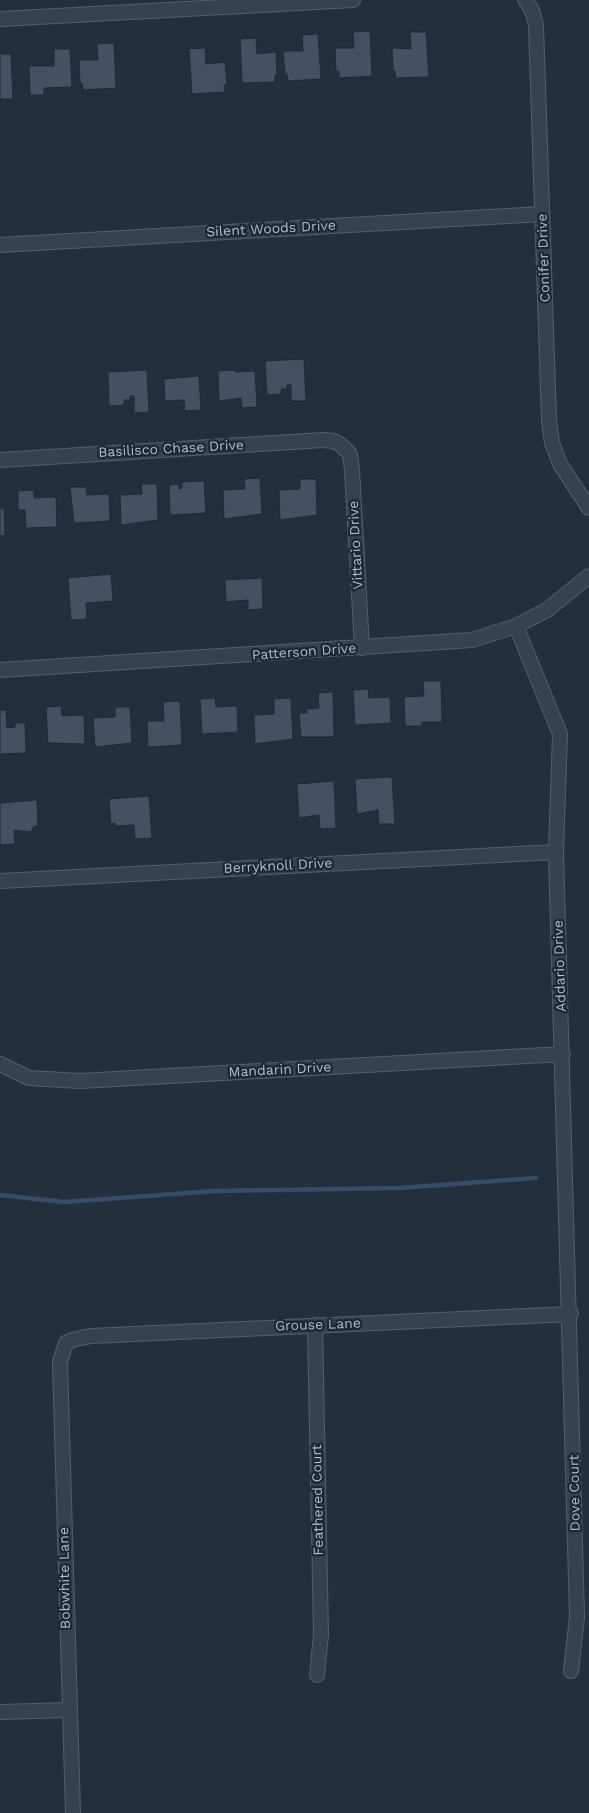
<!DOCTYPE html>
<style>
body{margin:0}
canvas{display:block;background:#242f3e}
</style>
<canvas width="589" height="1813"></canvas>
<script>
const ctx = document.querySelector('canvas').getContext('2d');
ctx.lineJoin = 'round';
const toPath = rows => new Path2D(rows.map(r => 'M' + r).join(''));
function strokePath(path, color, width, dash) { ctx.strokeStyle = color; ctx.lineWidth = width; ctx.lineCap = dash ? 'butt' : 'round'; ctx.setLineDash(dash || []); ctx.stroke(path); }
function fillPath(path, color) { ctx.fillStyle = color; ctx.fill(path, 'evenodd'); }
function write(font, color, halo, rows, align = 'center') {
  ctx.font = font + ' "Work Sans",sans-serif'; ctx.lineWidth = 4.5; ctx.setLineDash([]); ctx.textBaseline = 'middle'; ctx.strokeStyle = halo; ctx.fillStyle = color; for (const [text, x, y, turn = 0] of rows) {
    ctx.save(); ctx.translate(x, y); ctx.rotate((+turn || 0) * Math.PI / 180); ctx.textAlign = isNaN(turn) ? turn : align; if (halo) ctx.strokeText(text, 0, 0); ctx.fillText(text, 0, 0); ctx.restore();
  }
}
strokePath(toPath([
 [0,1195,64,1202,215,1191,399,1188,536,1178]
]), '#394c67', 4.5);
const building = toPath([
 [370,31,372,76,339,78,339,71,336,71,335,48,354,48,353,32,370,31],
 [410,32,426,32,429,77,396,78,395,71,393,71,392,48,411,49,410,32],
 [318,34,321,79,288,81,287,74,285,74,283,51,303,51,302,35,318,34],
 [256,38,257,54,276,52,277,75,275,75,275,82,242,83,240,39,256,38],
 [114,43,116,88,83,90,82,83,80,83,79,60,98,60,97,44,114,43],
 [205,48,206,64,225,62,227,85,224,85,225,92,192,94,189,49,205,48],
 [54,49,70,49,72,87,44,88,44,95,30,95,29,66,54,66,54,49],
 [0,54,11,54,13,99,0,99,0,54],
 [304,359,306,401,291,401,291,385,287,385,287,389,281,389,281,394,267,395,265,361,304,359],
 [147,370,149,412,134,413,134,396,130,396,130,400,124,400,124,405,109,406,108,372,147,370],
 [235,370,235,372,255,371,257,407,242,408,241,398,219,401,218,371,235,370],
 [199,376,201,410,185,411,184,400,165,401,164,379,199,376],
 [260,478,262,514,224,519,223,490,245,489,244,479,260,478],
 [300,479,316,479,317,515,280,520,279,490,300,489,300,479],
 [204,481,206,513,170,515,169,485,179,484,179,489,182,488,182,482,204,481],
 [141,484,157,484,158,520,121,525,120,495,142,494,141,484],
 [70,487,86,487,87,495,109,494,110,521,74,523,70,487],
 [34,490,34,498,56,497,57,527,26,528,25,510,18,510,18,491,34,490],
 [4,508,5,535,0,536,0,509,4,508],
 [111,574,113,601,86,603,87,619,71,620,68,578,111,574],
 [262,578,263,609,248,610,248,600,226,602,225,580,262,578],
 [423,681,441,681,442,722,422,722,422,726,405,726,404,697,424,696,423,681],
 [368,689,369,698,390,697,391,723,355,725,353,690,368,689],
 [333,692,334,737,301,737,299,713,307,713,306,709,319,708,318,693,333,692],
 [215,698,216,707,237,706,238,732,202,734,200,699,215,698],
 [291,698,293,739,255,744,254,715,274,714,274,699,291,698],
 [180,701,182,745,148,747,147,721,164,721,163,702,180,701],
 [61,706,62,716,84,715,85,744,48,743,46,707,61,706],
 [115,707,130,707,132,743,95,747,93,718,115,717,115,707],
 [0,710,6,710,7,728,15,727,15,723,25,723,26,753,0,754,0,710],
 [392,777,395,824,379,824,378,810,357,814,355,779,392,777],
 [334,781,336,828,320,829,319,815,299,818,297,784,334,781],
 [149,796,152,838,135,839,134,825,115,826,115,823,111,824,109,799,149,796],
 [37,800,38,826,34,826,31,832,14,830,15,844,0,845,0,803,37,800]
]);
fillPath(building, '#455162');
strokePath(building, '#1f2835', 1);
const street = toPath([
 [525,0,532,10,536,25,549,420,552,443,560,464,589,508],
 [0,19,353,0],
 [0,245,542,214],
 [0,460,323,440,334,441,341,445,350,454,352,470,362,648],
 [516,626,560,734,556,852,577,1617,571,1671],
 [0,670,472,640,516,626,547,610,589,576],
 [0,881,556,852],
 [0,1064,29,1078,80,1081,563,1054],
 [315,1325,321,1634,317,1675],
 [0,1712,68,1710],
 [73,1813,60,1362,66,1343,72,1340,91,1336,571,1314]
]);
strokePath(street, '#565f6c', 16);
strokePath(street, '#38414e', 14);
write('14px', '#b4bcc9', '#1d2633', [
 ["Silent Woods Drive",271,229,-3],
 ["Conifer Drive",544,258,-92],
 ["Basilisco Chase Drive",171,449,-3],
 ["Vittario Drive",356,545,-93],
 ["Patterson Drive",304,652,-4],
 ["Berryknoll Drive",278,866,-3],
 ["Addario Drive",560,966,-92],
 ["Mandarin Drive",280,1070,-3],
 ["Grouse Lane",318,1325,-2],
 ["Dove Court",575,1493,-91],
 ["Feathered Court",318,1500,-91],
 ["Bobwhite Lane",65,1578,-91]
]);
</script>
